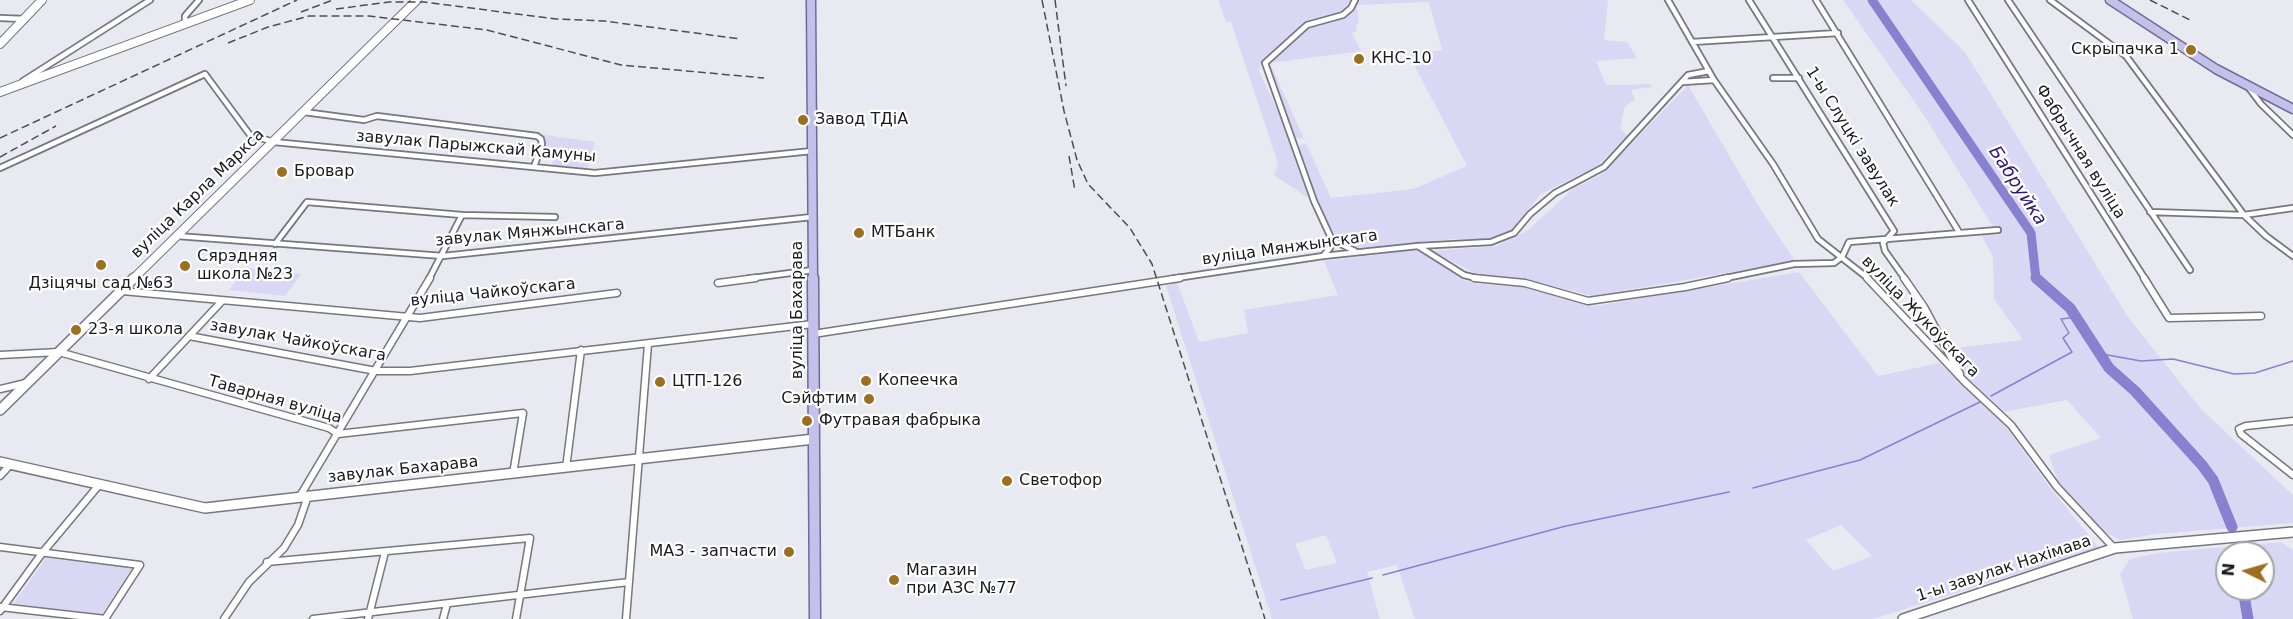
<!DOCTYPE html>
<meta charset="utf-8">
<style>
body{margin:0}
#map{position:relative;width:2293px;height:619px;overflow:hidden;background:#e9e9f2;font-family:"DejaVu Sans",sans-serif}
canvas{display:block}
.north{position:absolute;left:2215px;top:541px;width:60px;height:60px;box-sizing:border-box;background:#fff;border:2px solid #a4a4a5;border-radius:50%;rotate:275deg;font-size:16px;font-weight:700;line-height:24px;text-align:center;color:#1b1b1e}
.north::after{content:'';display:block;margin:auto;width:21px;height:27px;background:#9c6e1f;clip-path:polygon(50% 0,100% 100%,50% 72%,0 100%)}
</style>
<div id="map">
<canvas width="2293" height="619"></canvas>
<div class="north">N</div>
</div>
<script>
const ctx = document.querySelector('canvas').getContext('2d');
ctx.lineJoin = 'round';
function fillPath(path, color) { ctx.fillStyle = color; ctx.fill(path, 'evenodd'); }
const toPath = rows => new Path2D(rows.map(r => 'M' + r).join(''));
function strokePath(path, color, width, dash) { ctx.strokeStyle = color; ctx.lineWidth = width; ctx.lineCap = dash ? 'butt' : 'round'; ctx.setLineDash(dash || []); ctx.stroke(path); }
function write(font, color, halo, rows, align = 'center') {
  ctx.font = font + ' "DejaVu Sans",sans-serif'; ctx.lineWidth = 4.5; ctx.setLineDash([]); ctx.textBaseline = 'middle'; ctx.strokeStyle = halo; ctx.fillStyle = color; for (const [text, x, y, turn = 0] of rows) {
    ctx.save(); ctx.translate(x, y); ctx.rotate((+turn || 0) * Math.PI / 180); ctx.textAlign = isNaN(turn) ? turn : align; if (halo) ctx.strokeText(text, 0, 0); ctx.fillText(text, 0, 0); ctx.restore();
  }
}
fillPath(toPath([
 [1218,0,1351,0,1343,12,1304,22,1261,64,1259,71,1281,118,1308,198,1274,175,1278,164,1231,22,1226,22],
 [1356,0,1608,0,1604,40,1627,42,1637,58,1596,61,1606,85,1650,84,1652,87,1631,90,1635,100,1625,106,1620,128,1627,136,1597,166,1541,194,1512,230,1483,240,1454,239,1356,248,1338,240,1316,201,1298,150,1300,145,1306,143,1331,198,1413,189,1467,166,1409,55,1442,50,1429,2,1357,5,1359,24,1356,25,1357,31,1352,33,1361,51,1270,63,1304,139,1293,138,1268,69,1270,63,1303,32,1316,24,1353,12],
 [1843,0,1911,0,1965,52,2128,317,2201,409,2293,495,2293,523,2157,534,2120,540,2103,531,2058,482,2049,455,2101,438,2067,400,2004,412,1971,381,1957,358,1957,348,2023,340,1994,299,1993,257,1981,234,1998,235,1923,114],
 [1688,85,1758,205,1795,261,1593,296,1529,280,1479,275,1432,251,1497,246,1528,230,1574,188,1602,174],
 [539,134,595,142,587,170,551,167,557,152,546,150,546,143],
 [1418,250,1464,280,1478,284,1525,287,1594,306,1799,272,1878,376,1939,363,1998,416,2048,485,2099,548,1873,619,1415,619,1397,565,1367,572,1380,619,1272,619,1166,286,1177,282,1199,342,1248,333,1244,310,1338,295,1324,261],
 [1841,525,1872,556,1833,571,1806,540],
 [1326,535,1337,563,1306,570,1295,544],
 [246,268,301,274,285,296,229,290],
 [2281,542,2293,550,2293,619,2133,619,2120,574,2130,559,2158,553],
 [2227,553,2263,553,2263,589,2227,589],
 [47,557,133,567,102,614,13,604]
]), '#d9d8f4');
strokePath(toPath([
 [2102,354,2141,361,2173,359,2234,374,2255,373,2293,361],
 [1991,396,2072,352,2063,338,2069,333,2061,319,2076,317],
 [1753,488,1860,460,1980,402],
 [1383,575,1566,526,1729,492],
 [1281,600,1372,578]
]), '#8881cf', 1.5);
strokePath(toPath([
 [1872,0,2031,233,2036,279]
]), '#8881cf', 9);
strokePath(toPath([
 [2036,278,2070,308,2109,368,2135,391,2202,465,2213,480,2232,527],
 [2239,553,2240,542],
 [2243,589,2248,619]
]), '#8881cf', 11);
const streetFar1 = toPath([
 [1668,0,1714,80,1773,164,1818,239,1869,279],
 [1749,0,1894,231,1883,243,1885,251,1905,279],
 [1816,0,1959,232],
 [1968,0,2145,279],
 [2008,0,2190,270],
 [2050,0,2126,56,2244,215,2266,236,2293,256],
 [0,18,25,19],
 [185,24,185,16,199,0],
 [1692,42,1838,33],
 [1773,78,1799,78],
 [23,81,150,0],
 [1683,82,1714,80],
 [2249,88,2261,104,2293,135],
 [304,112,364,120,377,116,537,136,541,139,542,144,534,167],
 [0,168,205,74,250,135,274,142,595,173,812,151],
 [2150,212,2244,215,2293,208],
 [177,236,443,256,812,217],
 [1332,240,1355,251],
 [275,244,307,202,462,215,555,217],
 [1418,246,1464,275,1480,279],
 [1323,256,1330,248,1332,240,1314,201,1265,63,1307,25,1343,15,1351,8,1355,0],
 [429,279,462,215],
 [745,279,813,270],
 [1170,279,1323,256,1418,246,1491,242,1514,233,1530,214,1555,193,1604,167,1688,75,1709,71],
 [1721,279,1794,264,1834,263,1842,257,1849,242,1998,230]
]);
const street = toPath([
 [1474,278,1525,283,1588,301,1685,287,1728,278],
 [1867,278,1964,381,2011,425,2057,487,2114,548],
 [1904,278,1924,307,1960,374],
 [2144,278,2169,318,2261,316],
 [718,283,756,278],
 [122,291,420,318,617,293],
 [813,334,1180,278],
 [189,336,376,371,410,371,813,324],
 [0,355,59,352,329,428,338,434,523,413,513,474],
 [149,379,222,301],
 [0,389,26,383],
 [2293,421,2246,426,2239,429,2241,434,2293,475],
 [566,468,581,350],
 [0,476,11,464],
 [300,496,430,278],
 [0,547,140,565,105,619],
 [267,562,530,538,516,619],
 [0,607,106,619],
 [0,611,43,552,99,485],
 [224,619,249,582,284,548,298,525,308,496],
 [313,619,629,582],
 [368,619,385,552],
 [443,619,447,604],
 [626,619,648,344]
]);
const secondaryFar1 = toPath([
 [0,44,42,0],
 [0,92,250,0],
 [133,279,417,0]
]);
const secondary = toPath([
 [0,410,134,278],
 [0,462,205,508,814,439],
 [1903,619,2115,548,2293,532]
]);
const primaryFar1 = toPath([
 [811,0,813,279],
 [2110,0,2216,69,2293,109]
]);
const primary = toPath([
 [813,278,815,619]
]);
strokePath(streetFar1, '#78777f', 8);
strokePath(street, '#78777f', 9);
strokePath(secondaryFar1, '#78777f', 10);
strokePath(secondary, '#78777f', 12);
strokePath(primaryFar1, '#6e6b9a', 11);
strokePath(primary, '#6e6b9a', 13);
strokePath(streetFar1, '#fff', 4.5);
strokePath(street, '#fff', 6);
strokePath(secondaryFar1, '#fff', 8);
strokePath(secondary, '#fff', 9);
strokePath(primaryFar1, '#c3c0ea', 8);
strokePath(primary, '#c3c0ea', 10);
strokePath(toPath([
 [1042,0,1064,111,1077,160,1088,184,1130,228,1152,264,1265,619],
 [1055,0,1066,86],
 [2150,0,2192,21],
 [336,9,389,2,424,2,556,19,604,21,741,39],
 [301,12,333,0],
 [228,43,268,27,309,16,369,16,487,30,621,65,764,78],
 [0,138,297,0],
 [1069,156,1075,191],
 [0,157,56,126]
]), '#4d4d52', 1.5, [8, 4]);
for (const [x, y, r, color] of [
 [2191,50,6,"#9c6e1f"],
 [1359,59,6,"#9c6e1f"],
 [803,120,6,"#9c6e1f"],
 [282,172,6,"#9c6e1f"],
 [859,233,6,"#9c6e1f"],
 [101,265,6,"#9c6e1f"],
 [185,266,6,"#9c6e1f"],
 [76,330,6,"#9c6e1f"],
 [866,381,6,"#9c6e1f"],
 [660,382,6,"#9c6e1f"],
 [869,399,6,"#9c6e1f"],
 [807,421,6,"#9c6e1f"],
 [1007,481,6,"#9c6e1f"],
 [789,552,6,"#9c6e1f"],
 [894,580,6,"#9c6e1f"]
]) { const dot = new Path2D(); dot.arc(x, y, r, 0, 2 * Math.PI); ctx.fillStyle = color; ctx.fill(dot); strokePath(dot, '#fff', 2); }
write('16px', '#1b1b1e', '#fff', [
 ["Скрыпачка 1",2179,50,"right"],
 ["КНС-10",1371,59],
 ["Завод ТДіА",815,120],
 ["Бровар",294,172],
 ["МТБанк",871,233],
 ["Сярэдняя",197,257],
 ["школа №23",197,275],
 ["Дзіцячы сад №63",101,284,"center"],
 ["23-я школа",88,330],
 ["Копеечка",878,381],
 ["ЦТП-126",672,382],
 ["Сэйфтим",857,399,"right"],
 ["Футравая фабрыка",819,421],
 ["Светофор",1019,481],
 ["МАЗ - запчасти",777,552,"right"],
 ["Магазин",906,571],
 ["при АЗС №77",906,589]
], 'left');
write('16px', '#1b1b1e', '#fff', [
 ["1-ы Слуцкі завулак",1852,137,58],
 ["завулак Парыжскай Камуны",476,147,5],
 ["Фабрычная вуліца",2080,152,58],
 ["вуліца Карла Маркса",198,194,-44],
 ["завулак Мянжынскага",530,233,-5],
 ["вуліца Мянжынскага",1290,248,-8],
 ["вуліца Чайкоўскага",493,293,-6],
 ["вуліца Бахарава",798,310,-90],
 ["вуліца Жукоўскага",1920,317,46],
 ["завулак Чайкоўскага",298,341,10],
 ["Таварная вуліца",275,400,16],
 ["завулак Бахарава",403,470,-6],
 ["1-ы завулак Нахімава",2004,569,-18]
]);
write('italic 18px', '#301674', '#fff', [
 ["Бабруйка",2017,186,57]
]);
</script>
